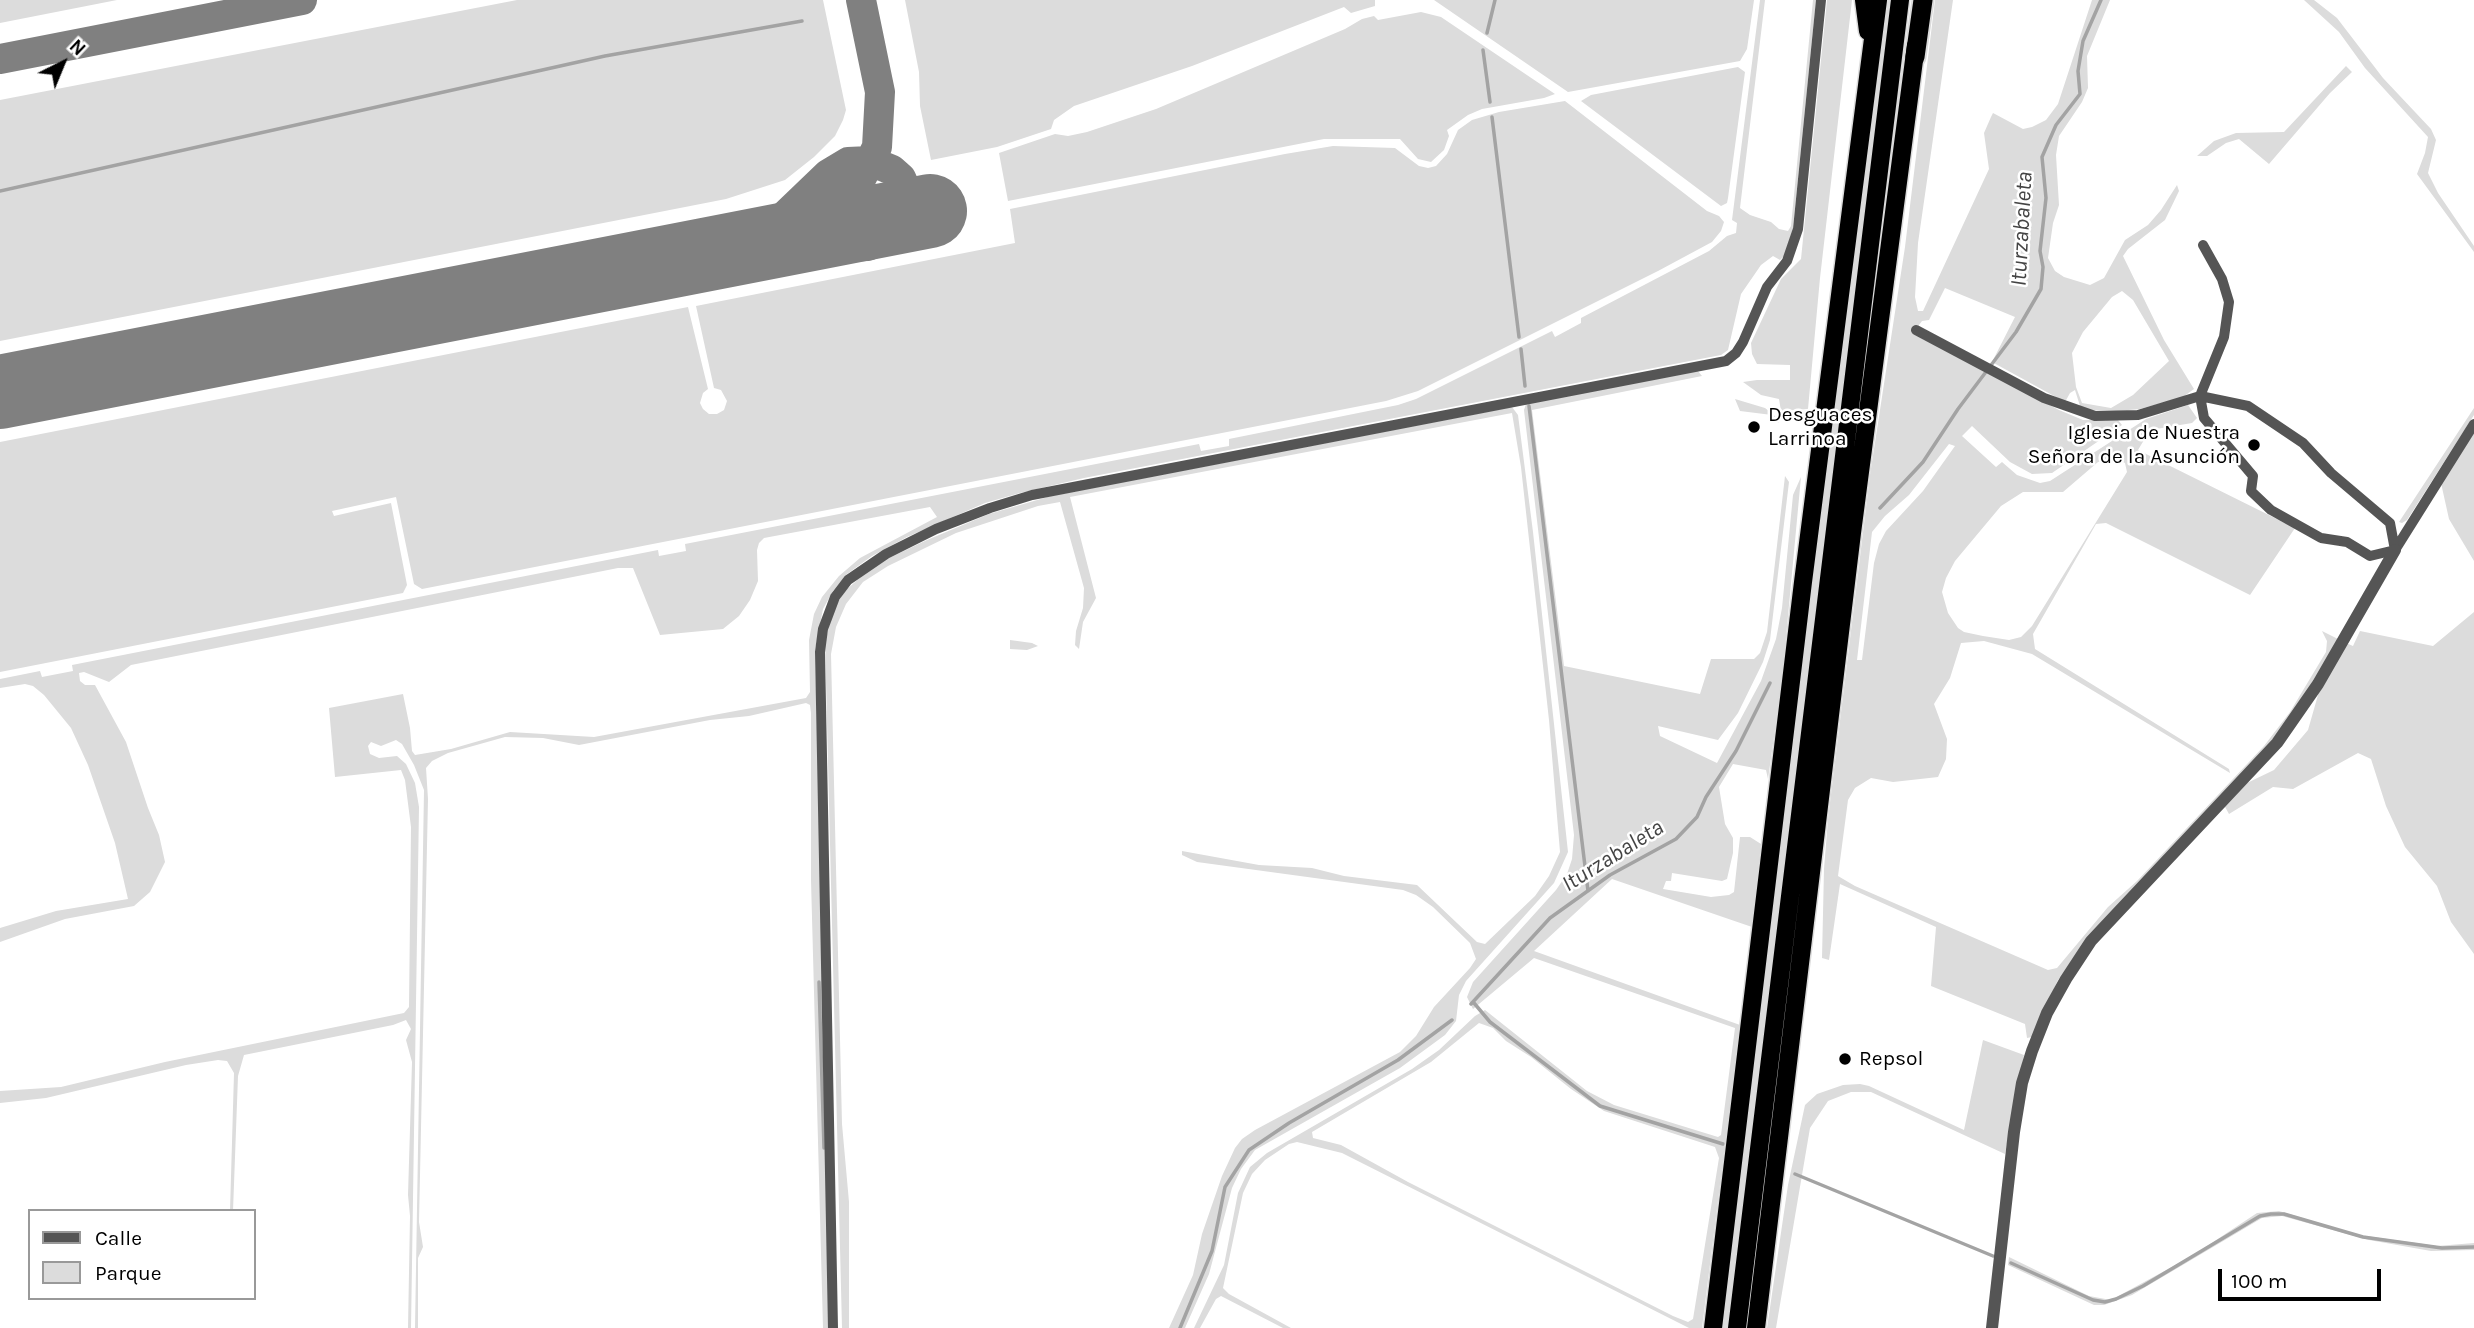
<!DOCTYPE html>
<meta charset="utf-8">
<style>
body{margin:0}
#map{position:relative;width:2474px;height:1328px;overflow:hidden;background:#fff;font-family:Karla,sans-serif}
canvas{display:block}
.legend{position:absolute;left:28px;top:1209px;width:228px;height:91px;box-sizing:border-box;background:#fff;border:2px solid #999;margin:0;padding:9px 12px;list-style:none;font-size:21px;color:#000}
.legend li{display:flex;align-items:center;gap:14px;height:35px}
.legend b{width:35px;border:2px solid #999}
.north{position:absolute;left:28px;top:28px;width:70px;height:70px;-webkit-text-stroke:5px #fff;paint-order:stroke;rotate:43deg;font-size:19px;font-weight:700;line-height:28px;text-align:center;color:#000}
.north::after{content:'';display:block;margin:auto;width:24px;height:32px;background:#000;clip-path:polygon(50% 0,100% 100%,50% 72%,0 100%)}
.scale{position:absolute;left:2218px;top:1269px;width:163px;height:32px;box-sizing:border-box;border:4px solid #000;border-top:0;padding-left:9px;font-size:21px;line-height:24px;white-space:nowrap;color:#000;-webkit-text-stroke:5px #fff;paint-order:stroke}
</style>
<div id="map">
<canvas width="2474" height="1328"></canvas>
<ul class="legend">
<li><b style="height:9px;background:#555"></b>Calle</li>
<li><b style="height:19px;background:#dcdcdc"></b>Parque</li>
</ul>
<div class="north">N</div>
<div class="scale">100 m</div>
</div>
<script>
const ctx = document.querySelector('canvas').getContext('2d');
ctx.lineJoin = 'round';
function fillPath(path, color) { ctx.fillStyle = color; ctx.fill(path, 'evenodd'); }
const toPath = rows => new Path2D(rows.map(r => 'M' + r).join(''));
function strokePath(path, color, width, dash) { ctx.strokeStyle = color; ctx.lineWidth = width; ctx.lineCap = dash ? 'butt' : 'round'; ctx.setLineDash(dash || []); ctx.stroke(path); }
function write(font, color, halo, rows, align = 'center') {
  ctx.font = font + ' Karla,sans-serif'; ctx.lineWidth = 5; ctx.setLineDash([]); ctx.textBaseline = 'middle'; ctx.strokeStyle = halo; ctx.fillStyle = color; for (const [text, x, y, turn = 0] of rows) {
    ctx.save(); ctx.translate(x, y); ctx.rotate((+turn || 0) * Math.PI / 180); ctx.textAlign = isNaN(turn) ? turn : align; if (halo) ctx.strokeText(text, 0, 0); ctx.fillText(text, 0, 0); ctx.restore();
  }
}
fillPath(toPath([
 [0,0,117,0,0,23],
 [517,0,823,0,846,110,843,120,835,136,814,157,785,180,726,199,0,341,0,100],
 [905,0,1375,0,1375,6,1351,13,1344,7,1192,66,1074,106,1054,120,1051,129,997,147,931,160,920,106,919,72],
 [1434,0,1754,0,1747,49,1740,61,1568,92],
 [1760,0,1765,0,1740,208,1750,215,1771,222,1779,229,1788,231,1791,226,1813,0,1816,0,1793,228,1785,255,1780,260,1773,256,1761,265,1741,294,1728,350,1721,355,1084,478,1020,493,985,503,907,537,872,556,847,574,833,591,823,609,815,650,832,1328,823,1328,811,880,811,713,810,705,806,703,749,716,710,720,579,745,543,738,505,737,448,753,432,761,426,768,428,799,419,1222,423,1247,418,1258,418,1328,415,1328,424,790,414,765,402,744,396,740,381,746,371,742,368,746,370,754,379,758,397,756,406,764,415,783,419,807,411,1328,408,1328,410,1216,408,1195,412,1062,406,1040,411,1029,406,1020,393,1025,244,1055,238,1076,233,1211,230,1211,234,1073,227,1061,218,1060,186,1065,46,1098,0,1103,0,1091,61,1087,165,1062,404,1013,409,1007,411,827,405,780,401,770,335,777,329,708,403,694,410,728,412,751,415,755,451,749,510,732,594,737,806,698,810,692,809,640,814,614,822,597,839,576,860,558,937,517,930,507,764,538,759,543,757,550,758,581,750,600,739,616,723,629,660,635,633,568,618,568,131,665,109,682,84,672,79,673,80,681,85,685,95,685,126,742,148,808,159,835,165,862,150,892,134,906,65,919,0,942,0,928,56,911,128,899,115,843,88,765,71,728,44,695,33,686,25,684,0,688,0,679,40,671,42,677,73,671,72,665,658,550,659,556,686,551,685,544,1199,444,1201,451,1229,446,1229,439,1398,405,1416,399,1552,331,1555,337,1581,323,1581,318,1709,251,1727,236,1736,233,1737,223,1732,220],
 [1827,0,1852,0,1820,278,1808,409,1781,411,1779,399,1761,395,1743,382,1757,380,1790,380,1790,365,1757,364,1752,354,1751,343,1781,279,1801,259],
 [1883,0,1894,0,1728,1328,1720,1328],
 [1935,0,1953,0,1918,243,1915,297,1918,311,1923,311,1989,169,1984,133,1991,117,1993,113,2023,129,2032,127,2046,120,2058,104,2092,0,2110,0,2087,56,2088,88,2082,102,2059,136,2056,155,2059,205,2053,223,2048,258,2055,271,2064,277,2090,285,2104,278,2125,240,2148,225,2161,210,2177,185,2179,191,2165,220,2128,249,2123,256,2164,340,2194,389,2183,397,2140,409,2117,411,2085,410,2080,406,2075,390,2070,393,2065,402,1992,362,2015,317,1945,288,1929,320,1922,321,1913,333,2059,410,2083,420,2118,420,2122,425,2052,473,2032,474,2010,462,1972,426,1962,436,1996,467,2002,462,2017,475,2040,483,2050,481,2146,419,2188,405,2197,418,2192,423,2150,430,2138,450,2295,528,2250,595,2106,523,2096,524,2033,634,2035,649,2229,769,2230,773,2032,654,1984,641,1961,643,1950,678,1934,704,1947,739,1946,759,1938,777,1893,782,1871,778,1855,788,1848,800,1838,876,1855,886,2048,970,2057,968,2108,907,2137,881,2264,746,2290,712,2326,652,2327,641,2322,631,2338,639,2313,683,2267,748,2082,946,2058,980,2032,1037,2027,1038,2025,1024,1931,986,1936,927,1840,884,1829,960,1822,958,1824,869,1828,819,1870,475,1905,247],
 [2122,291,2133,300,2169,361,2133,395,2111,408,2082,403,2076,387,2072,353,2083,332,2112,297],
 [1949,444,1955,446,1923,491,1886,531,1879,544,1874,563,1862,660,1857,660,1872,532,1885,516,1909,495],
 [2115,458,2125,463,2127,472,2032,626,2021,637,2009,640,1983,636,1964,632,1958,628,1948,613,1942,592,1946,578,1955,561,2001,506,2023,492,2063,492,2098,462],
 [2304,0,2314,0,2337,18,2383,78,2431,129,2436,140,2428,173,2438,193,2474,246,2474,252,2417,174,2425,153,2428,137,2365,68,2339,32],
 [1421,12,1441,17,1555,94,1544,98,1482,109,1468,115,1447,130,1449,136,1444,150,1431,162,1418,159,1400,139,1324,139,1008,201,999,153,1055,134,1068,136,1087,132,1156,109,1345,29,1362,19,1374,16,1378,20],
 [2346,66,2352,72,2330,93,2269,164,2239,139,2226,143,2207,156,2197,156,2214,141,2236,133,2284,132],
 [1738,67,1745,72,1728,198,1727,203,1721,206,1581,101,1591,95],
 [1565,101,1707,211,1719,216,1724,222,1721,231,1712,242,1658,271,1418,391,1386,401,422,589,414,584,396,497,332,511,334,516,391,503,407,585,403,593,0,672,0,442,688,307,708,389,703,393,700,403,703,409,709,414,717,414,724,410,727,401,721,390,714,388,696,306,1015,243,1010,209,1285,154,1333,146,1395,148,1419,166,1428,168,1436,166,1447,154,1458,130,1472,120,1499,112],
 [1698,371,1702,376,1532,410,1564,666,1700,694,1711,659,1754,659,1760,653,1767,632,1785,476,1789,482,1770,640,1763,662,1738,713,1718,740,1658,726,1660,736,1717,763,1761,681,1776,639,1782,608,1793,495,1801,477,1782,680,1768,779,1766,770,1733,764,1719,787,1725,824,1733,838,1733,853,1727,879,1722,881,1672,873,1671,881,1666,881,1663,889,1711,897,1729,895,1734,892,1740,837,1750,837,1761,844,1752,927,1612,879,1534,951,1740,1025,1702,1328,1689,1328,1342,1153,1297,1142,1289,1144,1265,1160,1252,1174,1243,1193,1223,1288,1229,1294,1291,1328,1283,1328,1221,1296,1216,1299,1200,1328,1194,1328,1224,1265,1238,1193,1250,1167,1267,1153,1412,1069,1439,1050,1475,1016,1485,1010,1587,1091,1614,1105,1718,1137,1721,1135,1735,1028,1534,958,1473,1009,1467,997,1473,982,1556,890,1567,874,1572,859,1574,835,1524,410,1526,404],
 [1479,1023,1493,1028,1506,1041,1531,1057,1571,1089,1604,1111,1715,1147,1719,1158,1693,1319,1688,1322,1673,1316,1408,1182,1341,1145,1313,1138,1312,1132,1431,1062],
 [1735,399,1765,408,1774,415,1779,423,1771,422,1772,415,1740,411],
 [1512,407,1518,415,1533,532,1568,852,1554,883,1466,981,1459,995,1456,1021,1445,1035,1400,1068,1255,1150,1241,1169,1232,1188,1209,1274,1185,1328,1169,1328,1193,1275,1202,1234,1222,1176,1235,1148,1242,1139,1255,1130,1400,1052,1416,1036,1434,1007,1470,968,1476,959,1470,943,1433,907,1416,895,1403,890,1197,862,1182,855,1182,851,1259,865,1312,868,1344,876,1417,885,1477,942,1485,944,1535,896,1549,876,1560,852,1549,720,1521,467,1512,413,1070,497,1096,598,1083,622,1079,649,1075,645,1076,631,1083,608,1084,588,1060,502,1038,506,956,533,888,566,863,582,846,604,836,627,831,654,842,1124,849,1202,849,1328,842,1328,825,642,834,608,845,591,874,565,927,540,989,514,1051,496],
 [2474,408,2474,415,2407,520,2402,523,2399,522],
 [2474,432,2474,561,2449,519,2441,483],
 [2474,612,2474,954,2451,922,2437,886,2405,847,2386,806,2371,759,2358,753,2293,789,2273,787,2229,814,2224,805,2247,783,2274,770,2308,730,2320,688,2346,643,2353,646,2360,631,2433,646],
 [1010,640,1032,643,1038,646,1027,650,1010,649],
 [1983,1040,2024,1055,2005,1154,1871,1092,1851,1092,1828,1101,1810,1128,1776,1328,1767,1328,1788,1185,1805,1105,1817,1094,1843,1085,1860,1084,1869,1086,1964,1130],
 [2279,1211,2359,1235,2437,1246,2474,1243,2474,1250,2431,1251,2369,1240,2282,1216,2262,1218,2132,1295,2104,1305,2094,1305,2008,1265,2009,1257,2089,1296,2111,1300,2192,1256,2257,1213]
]), '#dcdcdc');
strokePath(toPath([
 [1487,33,1495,0],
 [1483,50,1490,102],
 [1492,117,1519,337],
 [0,191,605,56,802,21],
 [1521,349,1525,386],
 [1529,406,1588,891],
 [1880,508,1923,462,1958,409,2016,332,2041,289,2043,267,2040,251,2046,198,2042,157,2056,125,2080,94,2078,71,2083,41,2101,0],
 [819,982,824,1148],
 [1474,1003,1490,1022,1600,1106,1723,1144],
 [1471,1004,1550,918,1610,875,1676,839,1697,817,1706,797,1736,751,1770,683],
 [1795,1174,1993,1256],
 [2011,1263,2093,1300,2105,1302,2116,1299,2143,1286,2260,1216,2271,1214,2284,1214,2363,1237,2442,1248,2474,1247],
 [1180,1328,1212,1251,1225,1187,1249,1150,1289,1123,1398,1060,1452,1020]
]), '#a3a3a3', 3.5);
strokePath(toPath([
 [0,59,302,0],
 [792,238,820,222,845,199,861,179,877,147,880,92,861,0],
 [716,252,868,246,906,230,910,224,911,200,901,178,892,170,870,161,848,162,828,174,754,245]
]), '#808080', 30);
strokePath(toPath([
 [0,392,930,211]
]), '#808080', 74);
const trunk = toPath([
 [1864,0,1868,31],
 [1713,1328,1803,582,1878,0],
 [1737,1328,1900,0],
 [1756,1328,1852,533,1916,45]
]);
const motorway = toPath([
 [1915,57,1923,0]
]);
strokePath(trunk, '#dbdbdb', 21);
strokePath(motorway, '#dbdbdb', 23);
strokePath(toPath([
 [2203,245,2222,279,2229,302,2224,337,2200,396,2204,418,2253,476,2251,491,2271,510,2321,538,2347,542,2370,556,2395,550,2474,424],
 [1916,330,2044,398,2095,416,2138,415,2200,396,2248,406,2303,443,2331,473,2390,523,2395,550],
 [833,1328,820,652,823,629,835,597,848,580,886,554,936,529,990,508,1032,495,1726,361,1736,353,1743,342,1767,287,1787,261,1798,229,1821,0]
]), '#555', 10);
strokePath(toPath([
 [1992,1328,2014,1132,2022,1083,2032,1051,2047,1013,2066,979,2091,941,2277,743,2318,684,2395,550]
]), '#555', 12);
strokePath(trunk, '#000', 18);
strokePath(motorway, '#000', 19);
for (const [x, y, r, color] of [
 [1754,427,7,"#000"],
 [2254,445,7,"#000"],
 [1845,1059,7,"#000"]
]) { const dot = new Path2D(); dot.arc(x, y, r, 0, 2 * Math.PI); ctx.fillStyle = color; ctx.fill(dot); strokePath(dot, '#fff', 2.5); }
write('21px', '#000', '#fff', [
 ["Desguaces",1768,415],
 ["Larrinoa",1768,439],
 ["Iglesia de Nuestra",2240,433,"right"],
 ["Señora de la Asunción",2240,457,"right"],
 ["Repsol",1859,1059]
], 'left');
write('italic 23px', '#444', '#fff', [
 ["Iturzabaleta",2022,229,-87],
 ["Iturzabaleta",1613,856,-32]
]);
</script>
